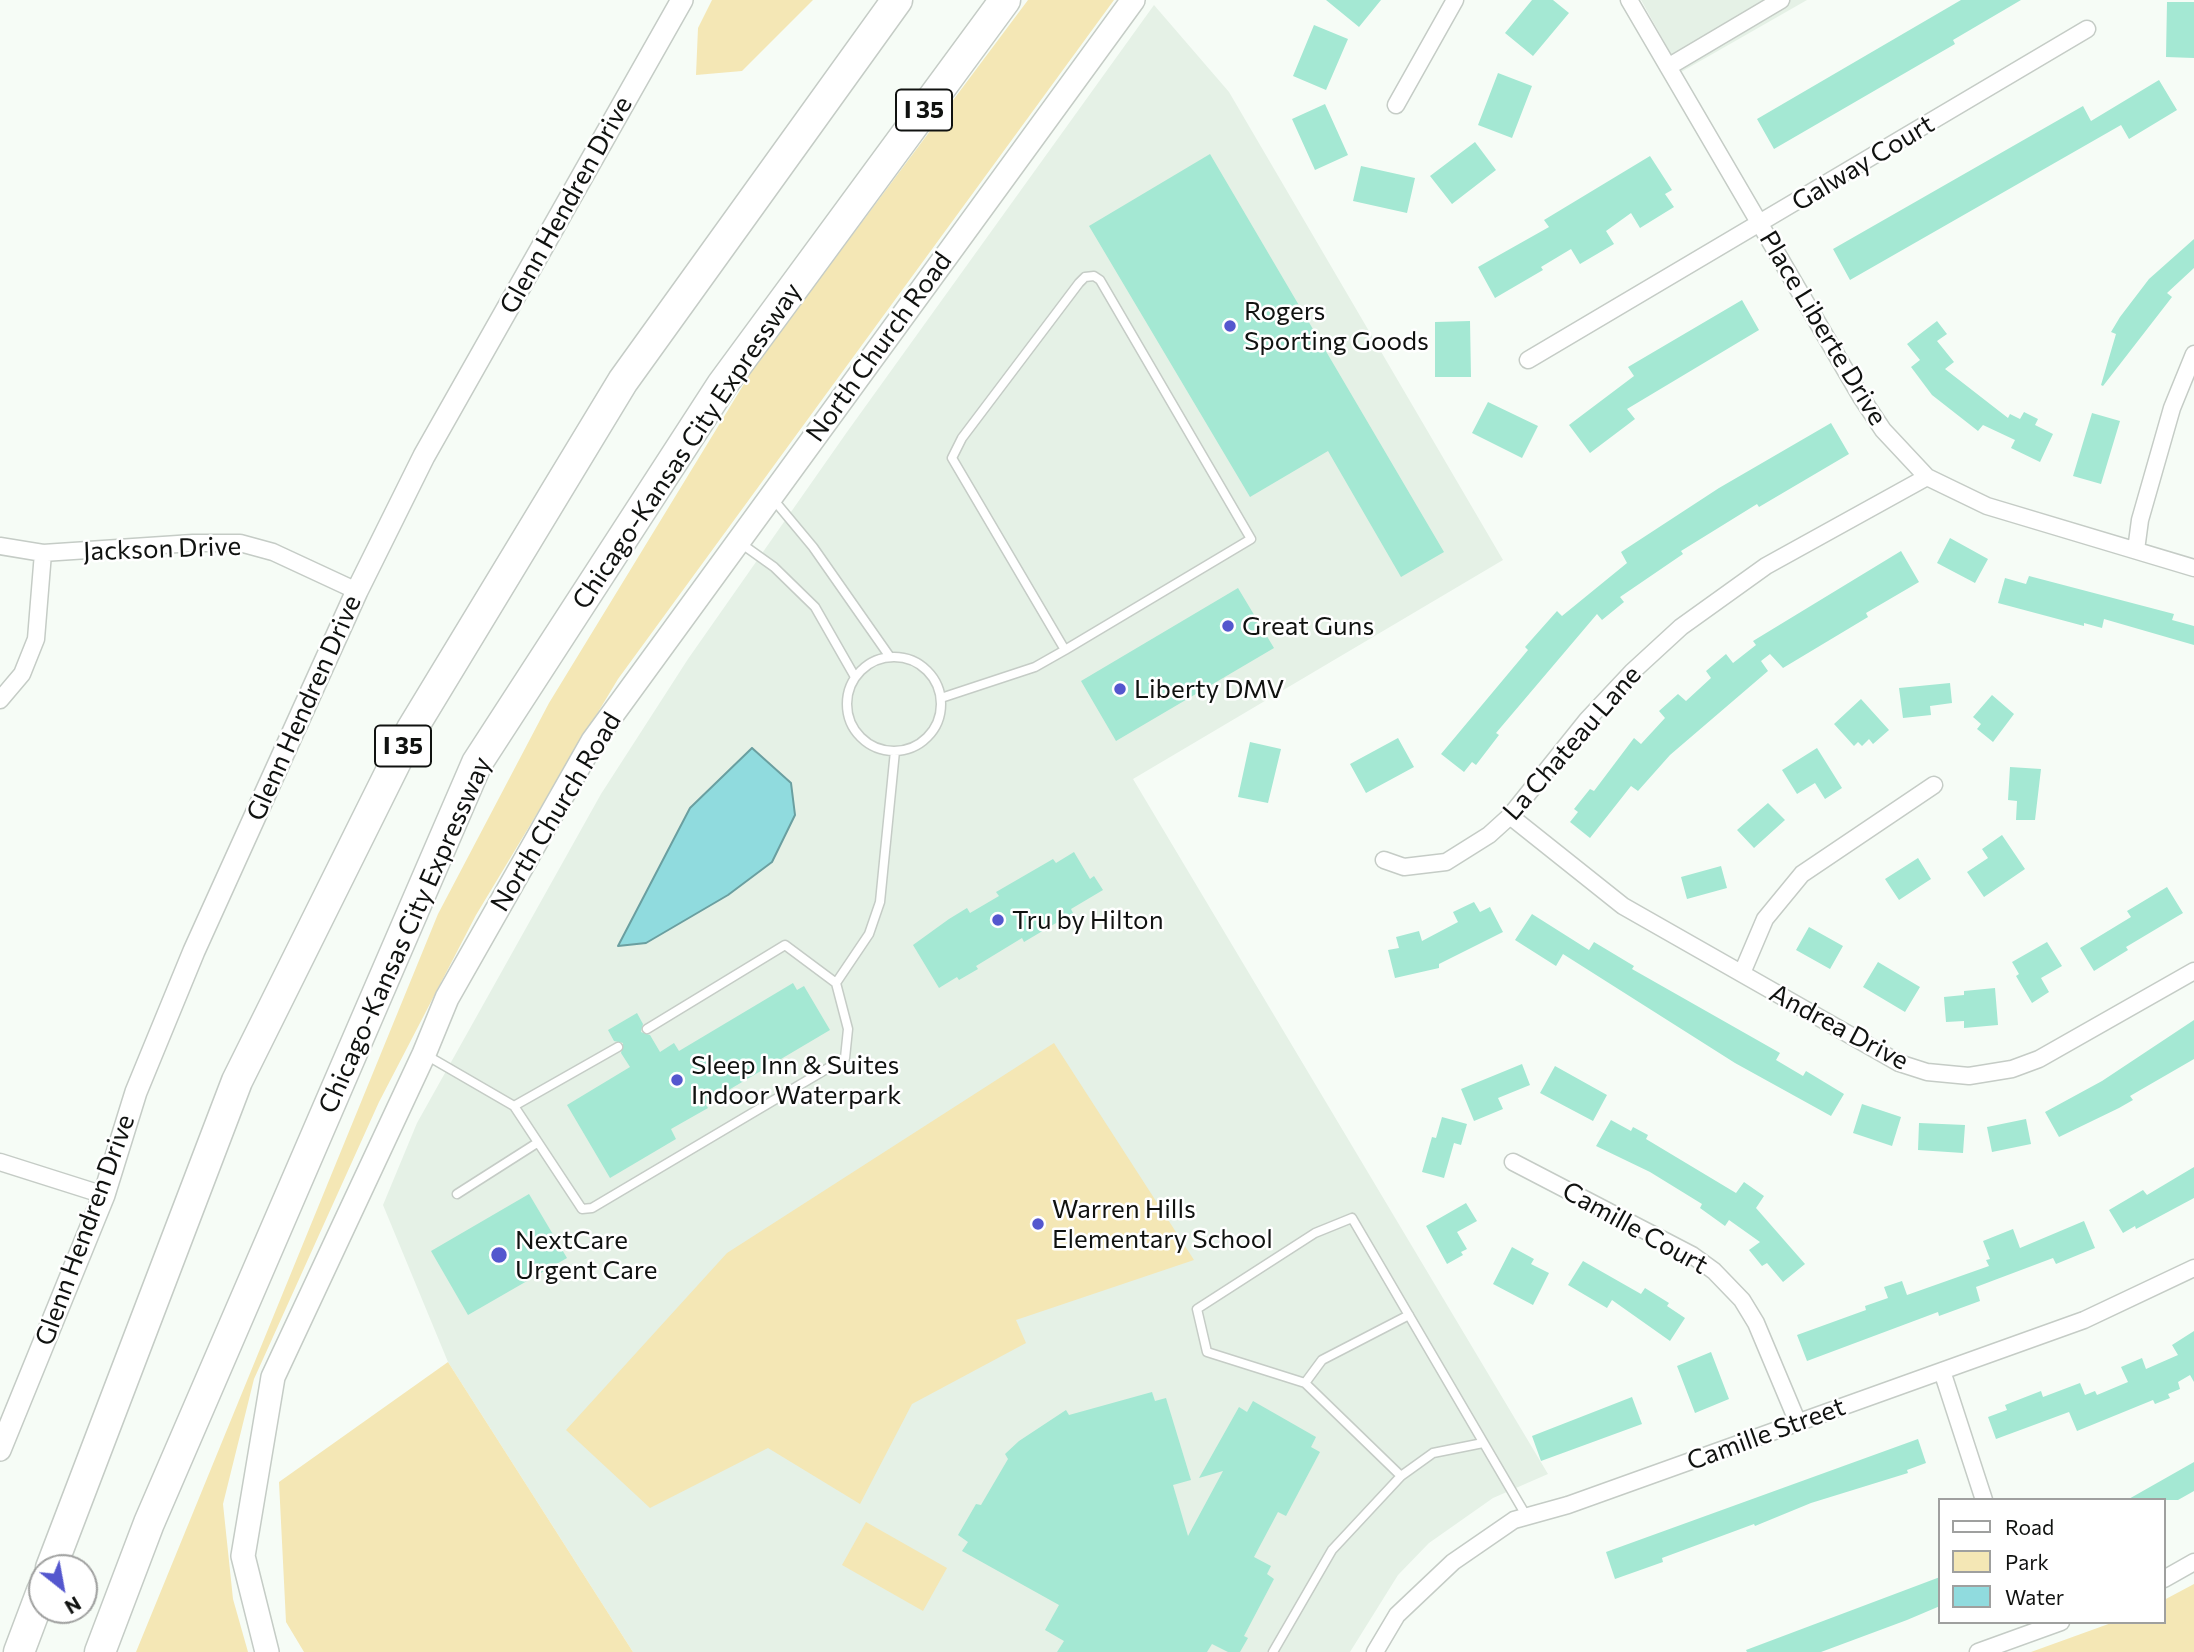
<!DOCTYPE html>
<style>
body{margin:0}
#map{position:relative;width:2194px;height:1652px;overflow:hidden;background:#f6fcf6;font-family:Commissioner,sans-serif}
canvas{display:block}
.legend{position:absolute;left:1938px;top:1498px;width:228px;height:126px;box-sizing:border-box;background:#fff;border:2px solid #9fa09f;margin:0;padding:9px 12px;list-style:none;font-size:21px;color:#101210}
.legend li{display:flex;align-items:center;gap:14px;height:35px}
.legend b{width:35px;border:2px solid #9fa09f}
.north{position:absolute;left:28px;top:1554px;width:70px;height:70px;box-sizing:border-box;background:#fff;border:2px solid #9fa09f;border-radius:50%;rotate:149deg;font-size:19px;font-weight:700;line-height:28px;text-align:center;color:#101210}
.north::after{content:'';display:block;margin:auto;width:24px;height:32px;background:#5457ce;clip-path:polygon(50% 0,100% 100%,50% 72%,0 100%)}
</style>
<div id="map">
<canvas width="2194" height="1652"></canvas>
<ul class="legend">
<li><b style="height:9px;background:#fff"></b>Road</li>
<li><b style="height:19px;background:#f4e7b5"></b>Park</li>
<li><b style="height:19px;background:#90dbde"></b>Water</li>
</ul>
<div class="north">N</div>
</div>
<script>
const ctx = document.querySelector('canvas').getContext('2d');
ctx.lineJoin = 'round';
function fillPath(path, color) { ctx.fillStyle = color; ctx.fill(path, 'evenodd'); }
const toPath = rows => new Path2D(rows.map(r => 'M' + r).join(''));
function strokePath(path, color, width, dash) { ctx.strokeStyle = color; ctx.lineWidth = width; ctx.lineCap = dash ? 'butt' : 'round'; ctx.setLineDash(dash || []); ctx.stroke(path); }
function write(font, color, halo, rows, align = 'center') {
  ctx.font = font + ' Commissioner,sans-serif'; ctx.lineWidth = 5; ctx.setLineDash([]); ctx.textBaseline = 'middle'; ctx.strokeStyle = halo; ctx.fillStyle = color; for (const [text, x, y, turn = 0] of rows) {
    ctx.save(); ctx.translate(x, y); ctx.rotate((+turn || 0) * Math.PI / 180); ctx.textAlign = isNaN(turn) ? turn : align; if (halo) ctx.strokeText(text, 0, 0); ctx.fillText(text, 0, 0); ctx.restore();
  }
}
fillPath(toPath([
 [1641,0,1807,0,1681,72],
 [1154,5,1229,92,1503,560,1133,779,1548,1474,1493,1498,1429,1543,1398,1575,1350,1652,633,1652,448,1362,383,1205,417,1123,601,794,688,659,847,432]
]), '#e5f1e6');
fillPath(toPath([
 [712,0,813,0,742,71,696,75,698,28],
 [1028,0,1114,0,618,679,476,915,379,1102,254,1379,223,1504,233,1599,248,1652,136,1652,438,914,549,703,758,361],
 [1054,1043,1194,1260,1016,1320,1026,1343,912,1404,860,1504,768,1448,650,1508,566,1430,727,1253],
 [448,1362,633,1652,304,1652,286,1622,279,1482],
 [866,1522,947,1568,923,1611,842,1565],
 [2194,1584,2194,1652,2031,1652,2114,1622,2164,1622,2164,1600]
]), '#f4e7b5');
const water = toPath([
 [752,748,791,783,795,815,772,862,728,895,646,943,618,946,690,808,752,748]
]);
fillPath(water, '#90dbde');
strokePath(water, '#6a9fa0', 2);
fillPath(toPath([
 [1326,0,1381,0,1359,27],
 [1532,0,1553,0,1569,13,1533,56,1505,33],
 [1961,0,2021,0,1953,40,1955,44,1774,149,1757,119],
 [2167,2,2194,2,2194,58,2166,57],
 [1314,25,1348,39,1326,90,1293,76],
 [1498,73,1532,86,1512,138,1478,125],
 [2159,80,2177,110,2129,139,2121,125,1850,280,1833,249,2083,106,2091,121],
 [1325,104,1348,155,1315,170,1292,119],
 [1475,142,1496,170,1452,204,1430,176],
 [1210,154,1444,552,1401,577,1328,451,1250,497,1089,226],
 [1650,156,1672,190,1665,194,1674,207,1640,228,1631,213,1606,231,1614,244,1580,264,1571,249,1541,267,1543,270,1495,298,1478,267,1549,227,1544,220],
 [1361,166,1415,178,1407,213,1353,201],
 [2194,239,2194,268,2167,293,2172,297,2103,386,2101,385,2116,334,2111,332,2120,317,2149,279],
 [1742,300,1759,330,1627,409,1635,419,1590,453,1569,425,1634,376,1628,367],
 [1470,321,1471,377,1435,377,1435,322],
 [1937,321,1947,334,1937,341,1954,362,1945,369,2008,418,2010,414,2020,419,2024,412,2038,419,2035,425,2053,434,2040,462,2011,448,2015,440,1983,425,1978,431,1932,395,1911,367,1920,360,1907,344],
 [1488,402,1538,426,1522,458,1472,433],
 [2092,413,2120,421,2101,484,2073,476],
 [1831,423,1849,454,1759,507,1757,504,1681,551,1683,554,1620,597,1624,602,1602,620,1597,614,1496,733,1499,735,1476,765,1472,762,1464,772,1441,754,1528,650,1525,647,1557,611,1562,616,1627,563,1621,552,1719,488],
 [1950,538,1988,559,1975,583,1937,563],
 [1901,551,1919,582,1866,613,1868,617,1783,668,1770,654,1761,661,1768,671,1670,755,1638,791,1631,786,1590,838,1570,822,1578,812,1574,809,1590,789,1594,791,1634,738,1641,744,1665,718,1659,711,1678,694,1686,701,1711,678,1706,671,1726,654,1733,663,1756,645,1753,641],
 [2029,576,2174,614,2172,620,2194,626,2194,645,2104,619,2102,628,2084,623,2084,626,1998,603,2005,578,2026,584],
 [1238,588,1274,648,1116,741,1081,681],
 [1950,683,1952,703,1930,706,1931,715,1903,718,1899,688],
 [1992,695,2014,714,1993,742,1977,729,1981,724,1973,717],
 [1861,699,1889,730,1873,744,1869,739,1862,746,1858,742,1854,746,1834,724],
 [1398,738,1414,767,1366,793,1350,764],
 [1250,742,1281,749,1268,803,1238,797],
 [1817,748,1842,788,1825,799,1815,783,1797,794,1782,770],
 [2010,767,2041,769,2035,820,2016,820,2017,801,2008,800],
 [1768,803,1785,820,1754,848,1737,830],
 [2002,835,2025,869,1984,897,1967,872,1988,858,1982,849],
 [1074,852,1090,879,1094,876,1103,890,1071,909,1073,913,1024,942,1022,938,976,966,978,969,959,980,957,977,939,988,913,945,949,919,967,908,970,913,999,896,996,892,1053,859,1056,863],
 [1918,858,1931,879,1899,900,1885,879],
 [1721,866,1727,888,1687,899,1681,877],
 [2167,887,2183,913,2126,947,2128,950,2094,971,2080,948,2131,917,2127,911],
 [1474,902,1480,912,1490,907,1503,932,1439,964,1439,968,1395,978,1388,950,1399,948,1396,937,1419,931,1422,941,1458,922,1453,912],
 [1532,914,1589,950,1594,942,1634,966,1632,969,1780,1053,1776,1060,1803,1076,1806,1071,1844,1094,1831,1116,1735,1063,1563,954,1556,966,1515,940],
 [1809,927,1843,946,1830,969,1796,950],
 [2047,942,2062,966,2041,978,2049,992,2032,1003,2016,976,2019,974,2012,962],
 [1878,962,1920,987,1905,1012,1863,987],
 [793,983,797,990,804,986,830,1030,705,1104,708,1108,671,1129,676,1139,610,1178,567,1105,630,1067,621,1053,623,1043,614,1041,608,1030,637,1013,643,1024,641,1032,650,1035,660,1052,674,1043,679,1051],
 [1995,988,1998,1025,1964,1028,1964,1021,1946,1022,1944,997,1964,995,1964,991],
 [2194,1020,2194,1059,2130,1096,2133,1100,2119,1108,2059,1137,2045,1112,2102,1081],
 [1522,1064,1530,1085,1498,1098,1503,1109,1474,1121,1461,1089],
 [1555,1066,1607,1095,1593,1121,1540,1093],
 [1862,1104,1901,1117,1892,1146,1853,1133],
 [1442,1117,1467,1124,1461,1145,1454,1143,1444,1178,1422,1172,1432,1137,1436,1138],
 [2026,1119,2031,1144,1992,1152,1987,1127],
 [1611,1120,1631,1131,1633,1127,1648,1135,1646,1139,1736,1193,1744,1182,1764,1196,1756,1208,1805,1264,1783,1282,1767,1263,1762,1266,1749,1250,1760,1242,1729,1220,1725,1226,1700,1208,1702,1204,1650,1172,1596,1146],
 [1919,1123,1965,1125,1963,1153,1918,1150],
 [2194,1167,2194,1198,2136,1229,2135,1226,2123,1233,2109,1210,2143,1190,2147,1195],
 [529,1194,567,1258,468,1315,431,1251],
 [1466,1203,1477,1221,1457,1232,1467,1249,1461,1252,1463,1255,1447,1264,1426,1226],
 [2084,1221,2095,1248,2056,1264,2053,1258,1976,1287,1980,1301,1939,1316,1938,1312,1807,1361,1797,1335,1866,1310,1865,1306,1888,1298,1884,1287,1902,1281,1907,1295,1989,1266,1986,1260,1990,1259,1983,1241,2013,1229,2020,1248],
 [1512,1247,1534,1259,1531,1264,1549,1273,1533,1305,1493,1284],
 [1583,1261,1641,1294,1645,1288,1669,1303,1667,1306,1685,1318,1670,1341,1612,1300,1607,1308,1568,1285],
 [2194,1331,2194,1382,2190,1375,2178,1382,2180,1389,2168,1394,2170,1398,2155,1404,2153,1400,2077,1431,2069,1412,1996,1439,1988,1417,2007,1410,2005,1405,2041,1391,2043,1397,2080,1383,2085,1395,2095,1391,2097,1395,2128,1382,2121,1367,2142,1358,2146,1369,2178,1355,2172,1345],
 [1711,1352,1729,1399,1695,1413,1677,1366],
 [1152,1392,1155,1401,1166,1398,1191,1480,1173,1485,1188,1536,1223,1471,1199,1478,1239,1407,1247,1412,1253,1401,1316,1437,1311,1447,1320,1452,1286,1516,1278,1512,1254,1557,1271,1566,1267,1574,1274,1579,1244,1636,1248,1638,1240,1652,1228,1652,1212,1644,1207,1652,1057,1652,1064,1641,1045,1630,1059,1605,962,1551,968,1542,958,1535,976,1504,981,1505,1008,1459,1005,1454,1019,1441,1066,1410,1069,1415],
 [1632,1397,1642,1424,1541,1461,1532,1436],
 [1918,1439,1926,1463,1907,1470,1908,1473,1811,1503,1755,1526,1754,1524,1662,1558,1663,1562,1615,1579,1606,1552],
 [2194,1462,2194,1491,2178,1500,2127,1500],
 [1940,1577,1940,1606,1907,1620,1821,1652,1747,1652,1746,1650]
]), '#a4e8d3');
const service = toPath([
 [773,499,813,547,890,657],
 [739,542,774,567,815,607,855,677],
 '847 704a47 47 0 1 1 94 0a47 47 0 1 1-94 0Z',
 [941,698,1035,667,1065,650,1251,539,1100,280,1094,276,1085,277,1079,283,962,438,952,458,1065,650],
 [647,1029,785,945,836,983,869,934,880,902,895,751],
 [426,1055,514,1106,582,1209,592,1208,845,1058,848,1029,836,983],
 [514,1106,618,1047],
 [457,1194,537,1143],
 [1305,1383,1322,1360,1409,1315],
 [1483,1443,1433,1453,1401,1476,1305,1383,1207,1352,1197,1309,1315,1233,1352,1218,1527,1517],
 [1273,1652,1332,1550,1401,1476]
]);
const minor = toPath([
 [1629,0,1861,397,1883,430,1927,477,1987,506,2194,568],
 [1668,67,1781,0],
 [1396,105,1455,0],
 [1528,360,2087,29],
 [0,546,43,553,193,543,240,543,273,552,357,591],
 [2136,550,2140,520,2172,408,2194,354],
 [0,700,22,674,36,639,43,553],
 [1510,816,1623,906,1899,1063,1927,1072,1969,1076,2012,1069,2039,1059,2194,971],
 [1384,860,1404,867,1446,862,1489,835,1510,816,1587,720,1632,672,1681,627,1766,566,1927,477],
 [1742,973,1765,919,1802,874,1934,785],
 [0,1162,104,1195],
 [1513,1162,1692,1255,1714,1271,1742,1300,1756,1323,1798,1423],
 [1942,1371,1984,1500],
 [2164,1579,2194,1562],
 [1375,1652,1397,1615,1453,1562,1514,1520,1568,1505,2084,1320,2194,1268],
 [1978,1652,2061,1622]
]);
const tertiary = toPath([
 [0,1450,104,1195,136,1092,194,951,357,591,424,456,682,0]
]);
const secondary = toPath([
 [267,1652,243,1556,273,1377,424,1054,447,998,593,741,1133,0]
]);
const motorway = toPath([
 [51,1568,237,1081,412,729,623,381,897,0],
 [19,1652,42,1591],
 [100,1652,149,1523,477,763,722,385,1005,0]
]);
strokePath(service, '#c5ccc6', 11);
strokePath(minor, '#c5ccc6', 19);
strokePath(tertiary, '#c5ccc6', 24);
strokePath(secondary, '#c5ccc6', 26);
strokePath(motorway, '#c5ccc6', 33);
strokePath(service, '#fff', 8);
strokePath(minor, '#fff', 16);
strokePath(tertiary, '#fff', 21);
strokePath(secondary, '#fff', 23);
strokePath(motorway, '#fff', 30);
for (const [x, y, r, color] of [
 [1230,326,7,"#5457ce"],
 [1228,626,7,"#5457ce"],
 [1120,689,7,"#5457ce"],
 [998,920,7,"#5457ce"],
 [677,1080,7,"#5457ce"],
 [1038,1224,7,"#5457ce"],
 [499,1255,9,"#5457ce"]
]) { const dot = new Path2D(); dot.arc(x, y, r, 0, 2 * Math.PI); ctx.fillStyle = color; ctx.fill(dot); strokePath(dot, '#fff', 2.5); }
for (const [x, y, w] of [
 [924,110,56],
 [403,746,56]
]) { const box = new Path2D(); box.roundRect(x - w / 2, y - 20.5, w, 41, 5); ctx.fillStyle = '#fff'; ctx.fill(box); strokePath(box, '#101210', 2); }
write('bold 24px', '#101210', null, [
 ["I 35",924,110],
 ["I 35",403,746]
]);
write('26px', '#101210', '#fff', [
 ["Galway Court",1863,163,-31],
 ["Glenn Hendren Drive",566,205,-61],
 ["Place Liberte Drive",1823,328,59],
 ["North Church Road",879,347,-54],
 ["Chicago-Kansas City Expressway",687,446,-56],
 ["Jackson Drive",162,549,-2],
 ["Glenn Hendren Drive",304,708,-66],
 ["La Chateau Lane",1572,743,-49],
 ["North Church Road",556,812,-59],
 ["Chicago-Kansas City Expressway",405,935,-66],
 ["Andrea Drive",1839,1027,28],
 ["Camille Court",1635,1228,29],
 ["Glenn Hendren Drive",85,1230,-70],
 ["Camille Street",1766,1434,-20]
]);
write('26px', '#101210', '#fff', [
 ["Rogers",1244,311],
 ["Sporting Goods",1244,341],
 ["Great Guns",1242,626],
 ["Liberty DMV",1134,689],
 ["Tru by Hilton",1012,920],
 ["Sleep Inn & Suites",691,1065],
 ["Indoor Waterpark",691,1095],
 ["Warren Hills",1052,1209],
 ["Elementary School",1052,1239],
 ["NextCare",515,1240],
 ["Urgent Care",515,1270]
], 'left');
</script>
